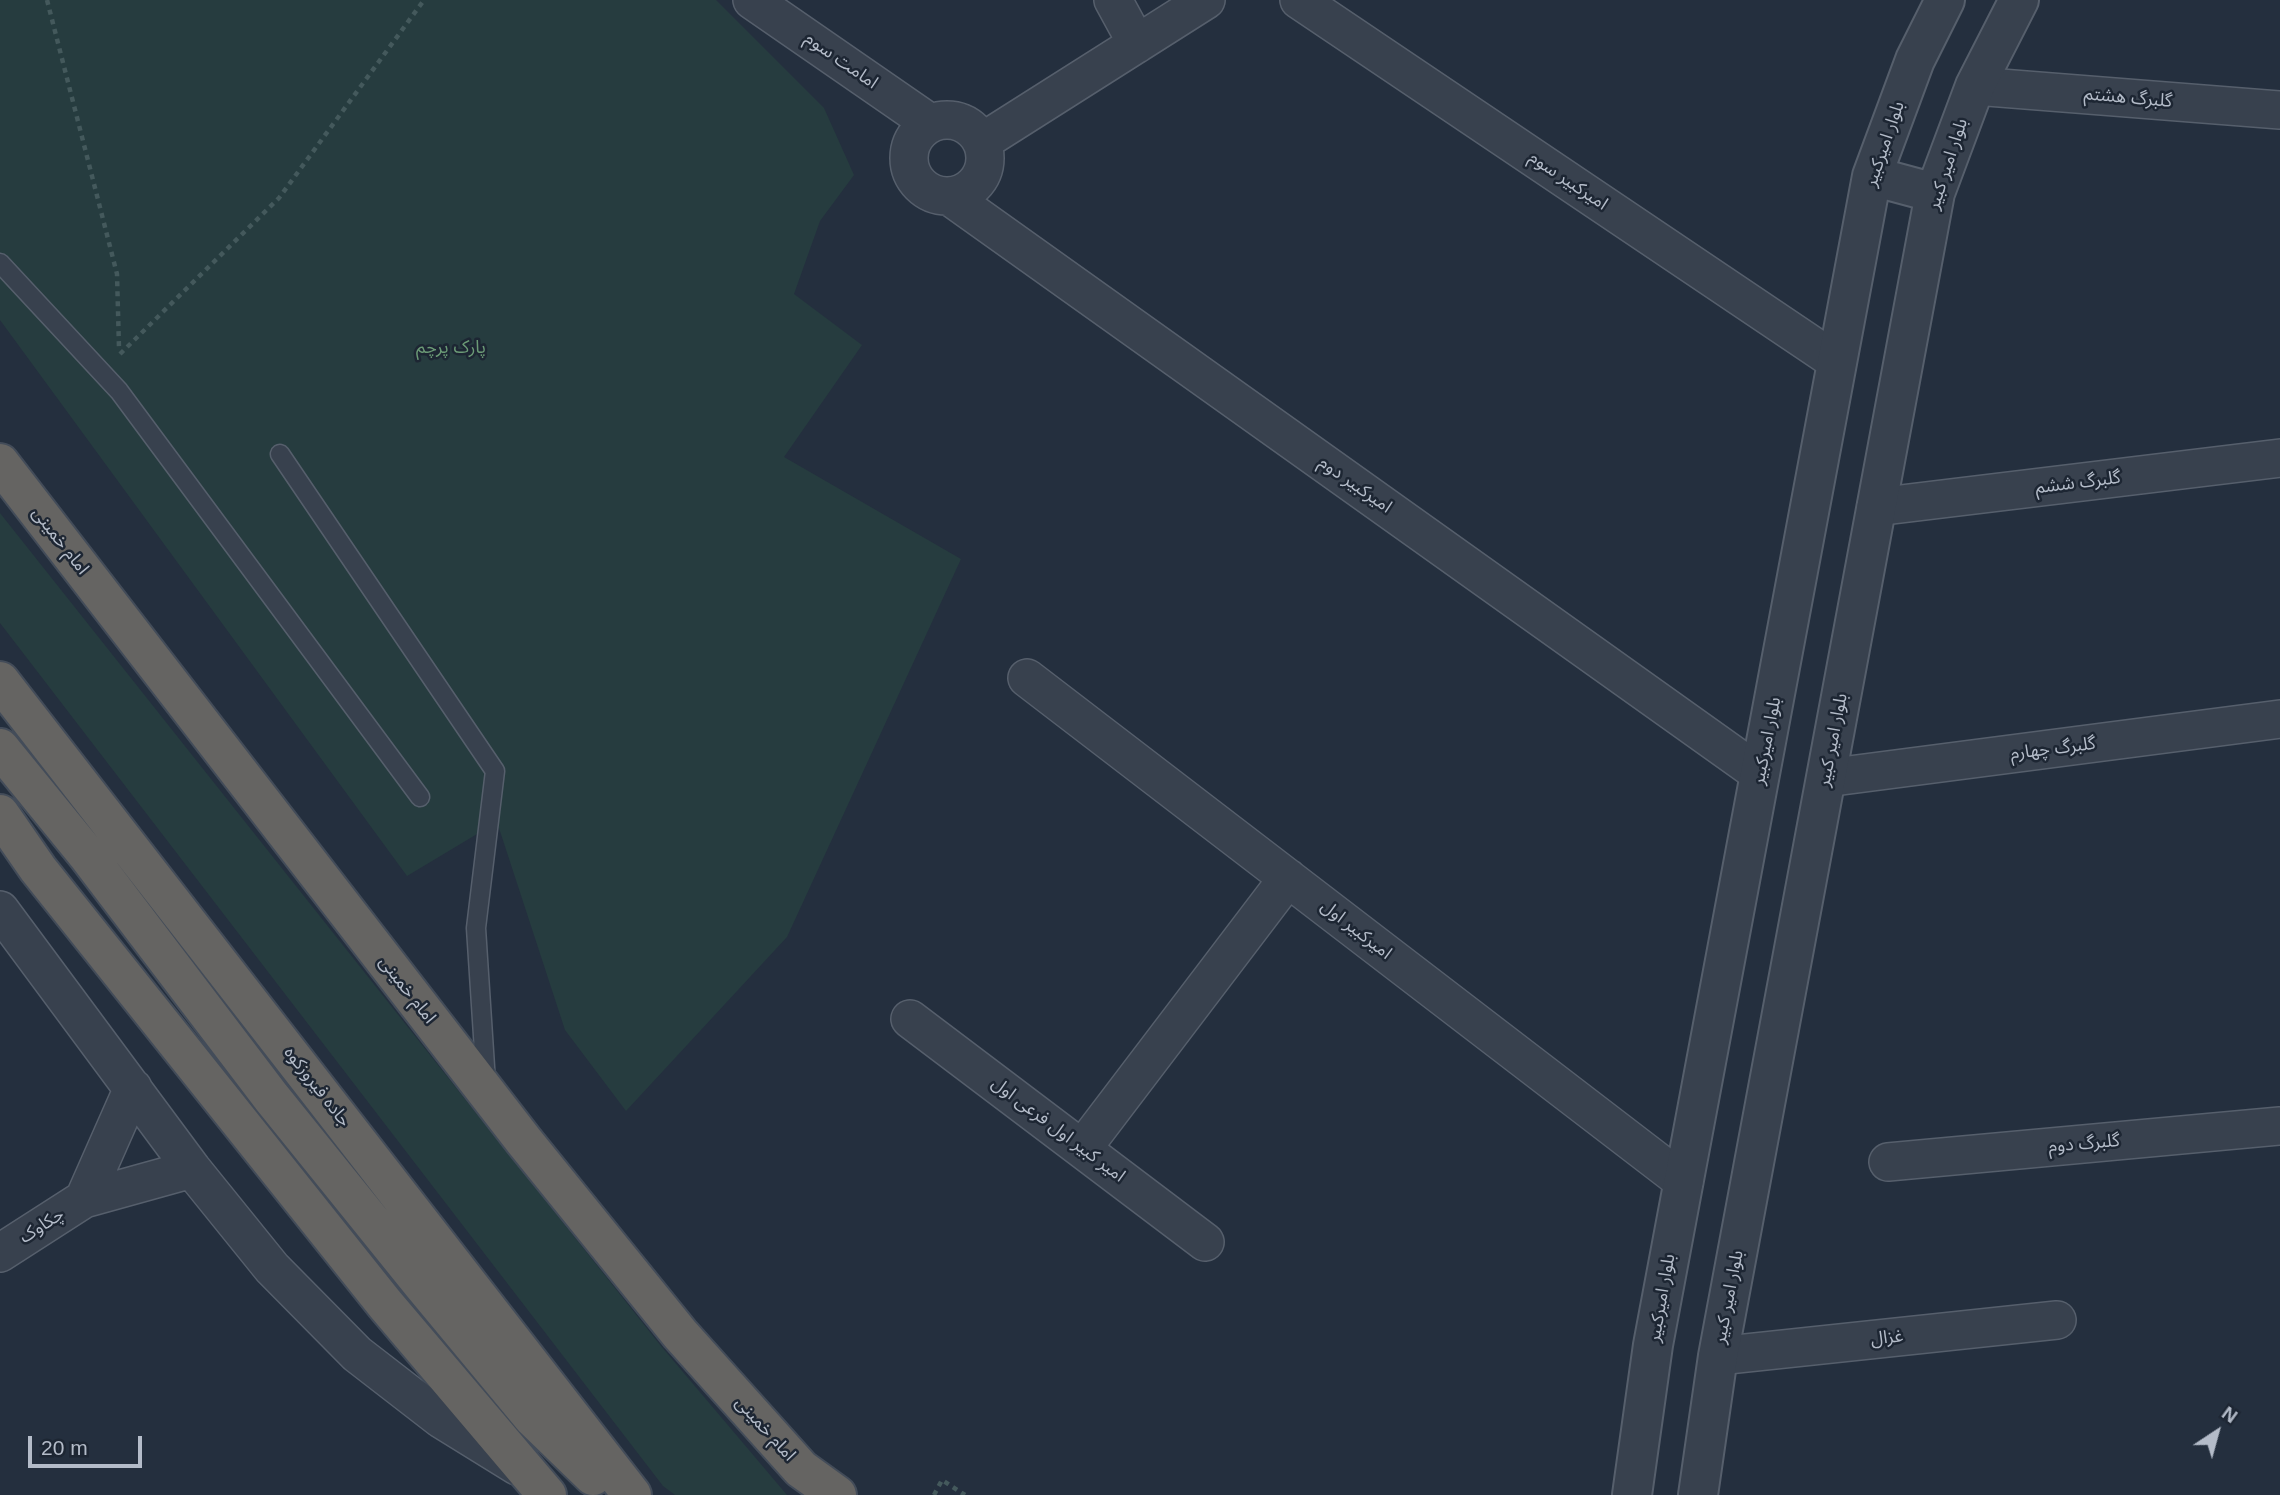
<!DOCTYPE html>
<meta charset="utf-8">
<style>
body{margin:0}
#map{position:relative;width:2280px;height:1495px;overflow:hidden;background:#242f3e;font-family:Helvetica,sans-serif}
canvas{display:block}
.north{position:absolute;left:2182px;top:1397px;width:70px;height:70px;-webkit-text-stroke:5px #1d2633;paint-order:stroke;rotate:36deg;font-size:19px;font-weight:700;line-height:28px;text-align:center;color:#b4bcc9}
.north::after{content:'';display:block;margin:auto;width:24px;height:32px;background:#b4bcc9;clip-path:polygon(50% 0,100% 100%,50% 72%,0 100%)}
.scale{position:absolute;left:28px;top:1436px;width:114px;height:32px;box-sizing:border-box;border:4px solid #b4bcc9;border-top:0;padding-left:9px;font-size:21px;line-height:24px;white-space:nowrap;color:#b4bcc9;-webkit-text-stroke:5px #1d2633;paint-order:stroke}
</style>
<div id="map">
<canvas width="2280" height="1495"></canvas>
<div class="north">N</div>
<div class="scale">20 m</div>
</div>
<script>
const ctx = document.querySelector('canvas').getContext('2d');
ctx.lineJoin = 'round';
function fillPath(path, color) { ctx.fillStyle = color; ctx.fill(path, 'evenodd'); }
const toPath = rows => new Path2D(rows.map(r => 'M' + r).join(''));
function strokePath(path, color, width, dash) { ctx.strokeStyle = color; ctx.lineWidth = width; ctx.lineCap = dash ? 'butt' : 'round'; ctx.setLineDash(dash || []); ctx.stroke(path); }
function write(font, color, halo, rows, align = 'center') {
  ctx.font = font + ' Helvetica,"Noto Sans Arabic",sans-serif'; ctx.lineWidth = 5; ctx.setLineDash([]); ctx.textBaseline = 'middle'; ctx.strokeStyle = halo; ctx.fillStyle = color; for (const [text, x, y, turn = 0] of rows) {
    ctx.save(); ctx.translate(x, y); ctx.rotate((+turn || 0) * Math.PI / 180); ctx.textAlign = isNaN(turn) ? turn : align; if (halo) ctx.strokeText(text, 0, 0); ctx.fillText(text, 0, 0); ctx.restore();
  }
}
fillPath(toPath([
 [0,0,716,0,824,108,854,175,820,221,794,294,862,345,784,457,961,559,787,937,626,1111,565,1030,497,822,407,876,0,320],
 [0,513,661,1346,787,1495,675,1495,663,1486,0,623]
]), '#263c3f');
const service = toPath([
 [0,263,119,391,420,797],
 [280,454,495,771,476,928,486,1082]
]);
const minor = toPath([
 [752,0,930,123],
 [1113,0,1137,44],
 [1299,0,1837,362],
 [1975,86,2280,110],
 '909 158a38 38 0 1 1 76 0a38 38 0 1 1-76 0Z',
 [982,142,1206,0],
 [949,196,1760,774],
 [1876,507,2280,458],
 [1027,678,1684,1182],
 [1826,778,2280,719],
 [0,910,192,1169,272,1268,357,1354,441,1419,517,1466],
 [910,1019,1205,1242],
 [133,1088,84,1199,192,1169],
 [1082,1149,1288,878],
 [1888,1162,2280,1126],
 [0,1253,84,1199],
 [1718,1356,2057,1320]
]);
const tertiary = toPath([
 [1872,176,1935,193],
 [1632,1495,1653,1345,1872,176,1915,60,1945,0],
 [1698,1495,1718,1356,1935,193,1975,86,2019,0]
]);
const trunk = toPath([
 [0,463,524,1141,680,1334,801,1469,837,1495],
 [0,681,632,1495],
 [0,748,88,856,271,1097,421,1283,533,1418,593,1476],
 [0,814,38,869,385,1304,547,1495]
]);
strokePath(service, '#565f6c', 21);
strokePath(minor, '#565f6c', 40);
strokePath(tertiary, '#565f6c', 42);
strokePath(trunk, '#434c59', 42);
strokePath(toPath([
 [47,0,117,274,119,348],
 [120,354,279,198,424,0],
 [934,1495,942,1480,965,1495]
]), '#44595c', 4.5, [5, 5]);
strokePath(service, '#38414e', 18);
strokePath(minor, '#38414e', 37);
strokePath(tertiary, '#38414e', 38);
strokePath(trunk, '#656462', 38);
write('18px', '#b4bcc9', '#1d2633', [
 ["امامت سوم",841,61,35],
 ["گلبرگ هشتم",2128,98,5],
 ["بلوار امیرکبیر",1885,144,-71],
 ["بلوار امیر کبیر",1948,164,-72],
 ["امیرکبیر سوم",1568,181,34],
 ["گلبرگ ششم",2078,483,-7],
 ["امیرکبیر دوم",1355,485,35],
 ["امام خمینی",60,541,52],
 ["بلوار امیر کبیر",1833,740,-79],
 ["بلوار امیرکبیر",1767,741,-79],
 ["گلبرگ چهارم",2053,749,-7],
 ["امیرکبیر اول",1356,930,38],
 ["امام خمینی",407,990,52],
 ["جاده فیروزکوه",317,1087,52],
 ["امیر کبیر اول فرعی اول",1058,1130,37],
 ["گلبرگ دوم",2084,1144,-5],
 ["چکاوک",42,1226,-33],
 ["بلوار امیر کبیر",1729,1297,-79],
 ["بلوار امیرکبیر",1662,1298,-80],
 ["غزال",1887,1338,-6],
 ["امام خمینی",765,1429,48]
]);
write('18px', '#6b9a76', '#1d2633', [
 ["پارک پرچم",451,348]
]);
</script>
